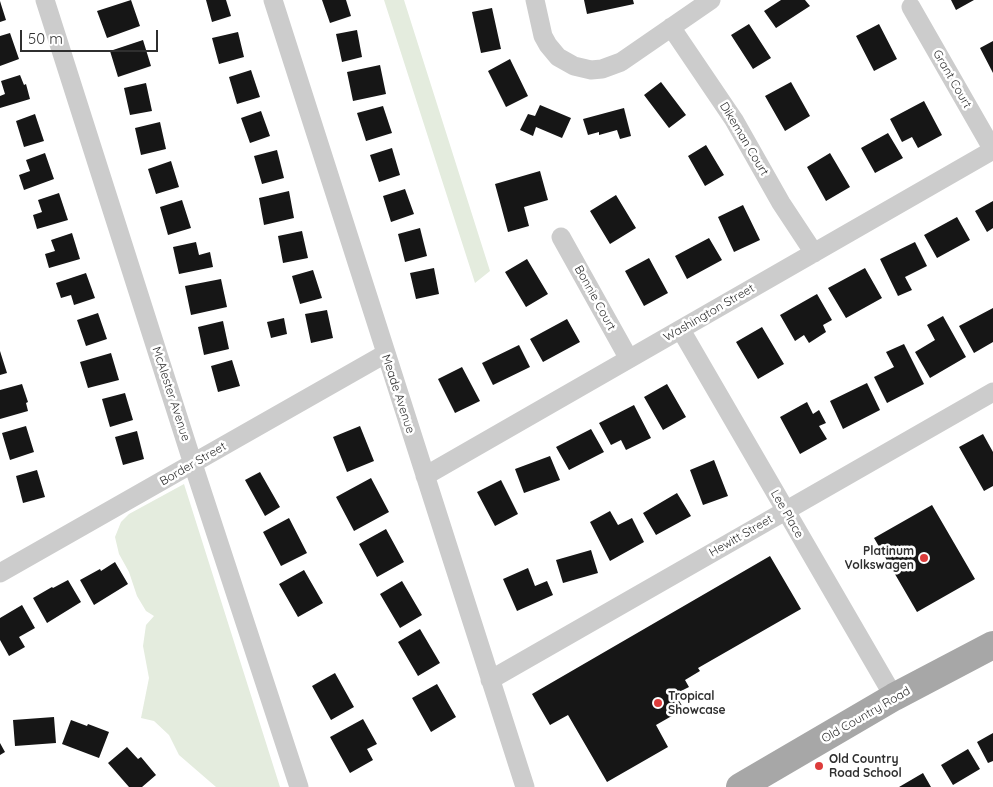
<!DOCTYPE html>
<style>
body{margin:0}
#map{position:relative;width:993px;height:787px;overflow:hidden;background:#fff;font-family:Quicksand,sans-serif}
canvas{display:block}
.scale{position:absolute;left:20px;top:30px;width:138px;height:22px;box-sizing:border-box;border:2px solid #2f2f2f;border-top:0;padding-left:6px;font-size:15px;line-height:18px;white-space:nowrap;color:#2f2f2f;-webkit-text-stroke:4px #fff;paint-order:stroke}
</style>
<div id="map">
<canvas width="993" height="787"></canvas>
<div class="scale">50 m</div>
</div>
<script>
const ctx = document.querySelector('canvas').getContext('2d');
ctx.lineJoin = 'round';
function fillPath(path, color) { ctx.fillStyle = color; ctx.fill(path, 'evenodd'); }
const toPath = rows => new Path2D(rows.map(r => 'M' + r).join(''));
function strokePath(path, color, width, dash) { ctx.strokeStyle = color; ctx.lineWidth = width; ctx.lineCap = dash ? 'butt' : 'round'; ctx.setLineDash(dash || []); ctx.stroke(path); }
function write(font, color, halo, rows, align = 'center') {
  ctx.font = font + ' Quicksand,sans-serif'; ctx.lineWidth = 5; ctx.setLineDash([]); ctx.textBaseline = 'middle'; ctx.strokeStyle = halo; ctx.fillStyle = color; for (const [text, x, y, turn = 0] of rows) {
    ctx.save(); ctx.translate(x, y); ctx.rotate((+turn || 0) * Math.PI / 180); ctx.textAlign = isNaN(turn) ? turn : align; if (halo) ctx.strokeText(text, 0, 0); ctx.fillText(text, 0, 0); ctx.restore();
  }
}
fillPath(toPath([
 [384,0,404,0,490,271,475,283],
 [184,484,280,787,216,787,179,755,169,735,154,721,141,718,149,678,143,646,146,625,154,616,146,611,137,596,129,572,119,554,115,537,121,522,129,514]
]), '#e4ecde');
fillPath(toPath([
 [131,0,140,26,107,38,97,11],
 [206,0,226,0,231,16,212,22],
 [322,0,346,0,351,16,330,23],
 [584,0,633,0,634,4,587,14],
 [781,0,805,0,810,6,776,28,764,11],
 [951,0,974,0,956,10],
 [0,1,6,20,0,22],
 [492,8,501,49,481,53,472,12],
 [749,24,771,58,753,69,731,35],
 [879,24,897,59,874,71,856,36],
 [357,30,362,57,342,62,336,34],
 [238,32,244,57,219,64,212,38],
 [10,33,19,59,0,66,0,36],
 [143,40,151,66,118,77,110,51],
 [993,41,993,73,980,48],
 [510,59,528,96,506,107,488,71],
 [380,65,386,94,353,101,347,72],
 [251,70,260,97,237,104,229,77],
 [20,75,24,85,26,84,30,99,0,108,0,96,5,94,1,81],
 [661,82,686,115,669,128,644,95],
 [791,82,810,116,785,131,765,96],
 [146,83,152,111,130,115,124,88],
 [924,101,942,135,918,148,912,137,902,142,890,119],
 [540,105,571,118,562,138,536,127,533,136,520,130,528,114,535,116],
 [383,106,392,133,366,141,357,113],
 [624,108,631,136,620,139,617,130,599,135,599,132,588,135,583,119],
 [261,111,270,136,250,143,241,118],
 [35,114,44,141,24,147,16,121],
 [160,122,166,149,141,155,135,128],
 [888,133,903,158,875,173,861,148],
 [706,145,724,175,705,186,688,156],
 [392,148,400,175,379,182,370,155],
 [277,150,284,178,262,184,254,156],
 [45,153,54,179,24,190,19,175,30,171,26,160],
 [830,153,850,187,826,201,807,167],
 [171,161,179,187,156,194,148,169],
 [540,171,548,200,524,207,529,226,508,232,495,184],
 [405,189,414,214,391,222,383,196],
 [289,191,294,218,264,225,259,198],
 [59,193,68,220,37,229,33,215,42,212,38,200],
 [616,195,636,228,610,244,590,211],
 [182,200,191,228,168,235,160,207],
 [993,201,993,228,987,232,975,211],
 [743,205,760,240,734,252,718,217],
 [957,217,970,240,937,258,924,235],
 [420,228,427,256,405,262,398,234],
 [302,231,308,258,283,263,278,236],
 [72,233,80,259,49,268,45,254,55,251,51,240],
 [709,238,722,260,687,279,675,256],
 [196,242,199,255,210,252,213,267,179,274,173,247],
 [915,242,927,266,905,277,912,290,898,296,880,259],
 [649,258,668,293,644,306,625,271],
 [527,259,548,294,526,307,505,272],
 [434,268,439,294,416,299,410,273],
 [865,268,882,298,846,318,828,288],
 [313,270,322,298,300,304,292,276],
 [86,273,95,298,74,305,71,295,61,298,56,283],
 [221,279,227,307,191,315,185,286],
 [817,294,832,320,823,325,826,332,809,343,804,335,795,341,780,315],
 [993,308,993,342,974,353,959,326],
 [327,310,333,338,311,343,305,314],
 [98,313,107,339,86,346,77,320],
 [943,316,966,357,930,378,915,352,935,340,927,325],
 [284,318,287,334,271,338,267,322],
 [567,319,580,342,543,362,530,339],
 [223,321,229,349,204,355,198,327],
 [762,327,784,364,758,379,736,342],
 [904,344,924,384,887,403,874,377,894,367,886,352],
 [519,345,530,367,493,385,482,363],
 [0,351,7,373,0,375],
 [111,353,119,380,88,388,80,362],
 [232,360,240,386,218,392,211,366],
 [462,367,480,401,455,413,438,379],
 [867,383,880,410,843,429,830,401],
 [22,384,28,402,26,403,28,411,0,419,0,390],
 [667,384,686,417,663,430,644,397],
 [125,393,133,420,110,427,102,399],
 [807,402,813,414,819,410,826,423,819,426,827,439,800,454,780,417],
 [634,405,651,438,626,450,621,440,611,445,599,423],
 [26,426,34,452,10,460,2,433],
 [360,426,374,461,347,472,333,437],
 [591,429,604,452,569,470,556,447],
 [137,431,144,459,123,465,115,437],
 [983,434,993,452,993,486,984,491,959,447],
 [550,456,560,480,524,493,515,469],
 [714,460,728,496,703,505,690,470],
 [37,470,45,497,23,503,16,476],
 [260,472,280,507,265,516,245,480],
 [371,478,389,512,354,531,336,497],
 [501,480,518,514,495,526,477,492],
 [677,493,691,516,656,535,643,513],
 [932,505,975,579,917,612,874,538],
 [610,511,618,525,632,518,644,542,610,561,590,522],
 [289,518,307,553,281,566,263,532],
 [386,529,404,562,377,577,359,544],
 [591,550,598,573,563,583,556,560],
 [770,556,801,609,698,668,700,671,685,680,689,687,675,694,684,709,656,725,668,747,607,782,568,715,550,725,532,694],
 [115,562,128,584,94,605,80,580,100,569,101,571],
 [528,568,535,586,547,581,553,595,517,611,503,579],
 [304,570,323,603,298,617,279,584],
 [68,580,81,602,47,623,33,598,52,587,53,588],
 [402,581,422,615,400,628,380,594],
 [22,605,35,628,19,637,25,647,9,656,0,640,0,618],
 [420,629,440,663,418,676,398,642],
 [335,673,354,707,331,720,312,686],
 [437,684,456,717,431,732,412,698],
 [54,717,56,743,15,746,13,720],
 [363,719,377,744,367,749,373,760,350,773,330,737],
 [71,720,87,726,88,724,109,732,99,758,62,744],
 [993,733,993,761,988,763,977,742],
 [0,743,5,752,0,755],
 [127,747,138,759,141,757,156,775,142,787,129,787,108,763],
 [968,749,980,769,953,785,941,765],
 [923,773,931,787,899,787]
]), '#161616');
strokePath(toPath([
 [45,0,193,464,299,787],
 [273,0,525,787],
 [535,0,543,36,548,45,558,57,574,66,591,70,602,69,621,62,711,0],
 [911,7,993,150],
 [671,27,734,120,781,203,814,253],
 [561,237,629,359],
 [681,330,894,697],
 [425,476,993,150],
 [0,573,385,354],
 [490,680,993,392]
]), '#ccc', 19);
strokePath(toPath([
 [740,787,894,697,993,645]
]), '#a7a7a7', 28);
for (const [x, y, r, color] of [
 [924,558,5,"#dd3c3b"],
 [658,703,5,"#dd3c3b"],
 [819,766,5,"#dd3c3b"]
]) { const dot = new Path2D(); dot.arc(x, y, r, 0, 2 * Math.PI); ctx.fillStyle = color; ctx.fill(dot); strokePath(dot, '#fff', 2); }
write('12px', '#2f2f2f', '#fff', [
 ["Grant Court",952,79,60],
 ["Dikeman Court",744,139,59],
 ["Bonnie Court",595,298,61],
 ["Washington Street",709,313,-30],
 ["McAlester Avenue",171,394,72],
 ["Meade Avenue",398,394,72],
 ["Border Street",193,464,-30],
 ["Lee Place",787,514,60],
 ["Hewitt Street",741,536,-30],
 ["Old Country Road",866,715,-30]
]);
write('bold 12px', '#2f2f2f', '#fff', [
 ["Platinum",914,551,"right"],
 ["Volkswagen",914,565,"right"],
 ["Tropical",668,696],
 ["Showcase",668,710],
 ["Old Country",829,759],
 ["Road School",829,773]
], 'left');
</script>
